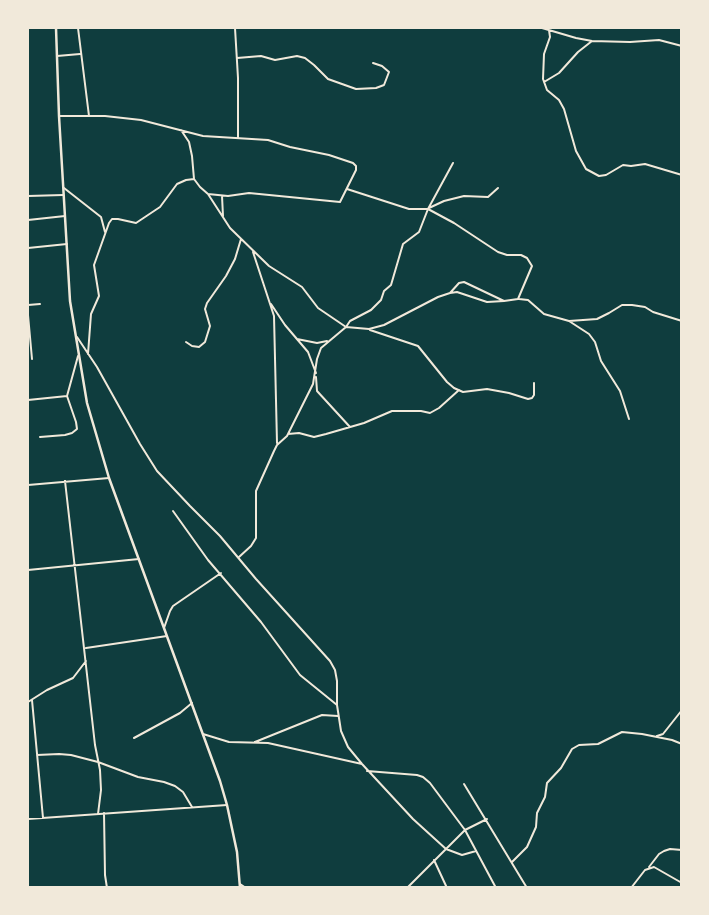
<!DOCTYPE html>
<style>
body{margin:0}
#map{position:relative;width:709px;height:915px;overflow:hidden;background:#0f3d3e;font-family:Raleway,sans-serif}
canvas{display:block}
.frame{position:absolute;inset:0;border:29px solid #f1e9da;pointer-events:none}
</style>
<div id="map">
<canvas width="709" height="915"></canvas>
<div class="frame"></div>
</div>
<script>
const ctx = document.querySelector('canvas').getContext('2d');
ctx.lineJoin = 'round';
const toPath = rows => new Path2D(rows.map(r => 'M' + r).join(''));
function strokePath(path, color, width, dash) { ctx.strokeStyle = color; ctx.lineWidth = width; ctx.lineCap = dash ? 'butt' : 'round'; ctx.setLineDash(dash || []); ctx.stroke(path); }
strokePath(toPath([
 [78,28,89,116],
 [235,28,238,78,238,138],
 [542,28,576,38,592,41,630,42,659,40,682,46],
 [549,30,550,37,544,54,543,79,547,90,559,100,564,109,576,151,586,169,599,176,606,175,623,165,631,166,645,164,682,175],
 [57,56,80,54],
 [237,58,261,56,275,60,297,56,305,58,314,65,328,79,356,89,376,88,384,85,389,72,382,66,373,63],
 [544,82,559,73,578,52,592,41],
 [60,116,105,116,141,120,203,136,268,140,290,147,329,155,353,163,356,166,356,170,340,202,249,193,228,196,208,194],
 [181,130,189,142,192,156,194,179,200,187,208,194,230,228,269,266,302,287,318,308,346,327,321,348,317,359,313,384,287,436,277,445,274,451,256,491,256,538,251,546,239,557],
 [64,188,101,217,105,232],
 [28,196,63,195],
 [222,196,223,216],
 [429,208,444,201,464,196,488,197,498,188],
 [28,220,65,216],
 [28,248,67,244],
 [253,252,274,316,277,443],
 [450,293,457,292,487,302,504,301],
 [519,299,528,300,544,314,569,321,597,319,609,313,622,305,632,305,645,307,653,312,682,321],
 [271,304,285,325,308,352,316,373],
 [28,305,40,304],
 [28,315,32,359],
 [569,321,589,334,595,342,601,361,620,391,629,419],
 [346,327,369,329,384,325,438,297,450,293,459,283,464,282,504,301,518,299,532,266,527,258,521,255,507,255,498,252,454,223,428,209,409,209,347,189],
 [346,327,350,321,371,310,381,300,384,291,391,285,403,244,419,232,428,209,453,163],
 [370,330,418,346,447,382,454,388,463,392,487,389,509,393,528,399,532,398,534,395,534,383],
 [77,337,97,367,140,444,157,471,190,506,220,536,256,579,330,661,335,670,337,681,337,705,341,731,348,747,362,764,413,819,446,849,462,855,476,851],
 [297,339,317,343,327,341],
 [186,342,192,346,199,347,205,342,210,326,205,309,207,303,226,276,235,259,241,239],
 [88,354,91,314,99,296,94,265,109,223,112,219,118,219,136,223,160,207,177,184,186,180,194,179],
 [316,377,317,391,350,427],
 [28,400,67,396],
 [288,434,299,433,314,437,326,434,364,423,392,411,421,411,430,413,439,408,459,390],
 [40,437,65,435,72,433,77,429,76,422,67,396,78,356],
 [65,481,95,745,100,770,101,790,98,814],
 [28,485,109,478],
 [173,511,208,560,261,622,300,675,337,705],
 [28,570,139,559],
 [164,628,170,611,173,606,221,573],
 [86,648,167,636],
 [32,700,43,818],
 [28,702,47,690,73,678,86,661],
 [203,734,229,742,268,743,362,764],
 [657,736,663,734,682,710],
 [134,738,180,713,192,703],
 [255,742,322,715,338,716],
 [37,755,59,754,71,755,98,762,138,777,164,782,175,786,183,792,192,807],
 [367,771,417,775,423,777,430,783,465,830,496,888],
 [464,784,527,888],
 [104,813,105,875,107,888],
 [28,819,227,805],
 [434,860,447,888],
 [512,862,527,847,536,827,537,813,545,797,547,783,561,768,572,749,579,745,598,744,622,732,642,734,672,740,682,744],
 [649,867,659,854,664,851,670,849,682,850],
 [240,884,246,888],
 [407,888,465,830,487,819],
 [631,888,645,870,654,867,682,883]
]), '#f1e9da', 2);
strokePath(toPath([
 [56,28,59,116,70,301,87,403,109,478,220,781,227,805,237,852,240,888]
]), '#f1e9da', 2.5);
</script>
